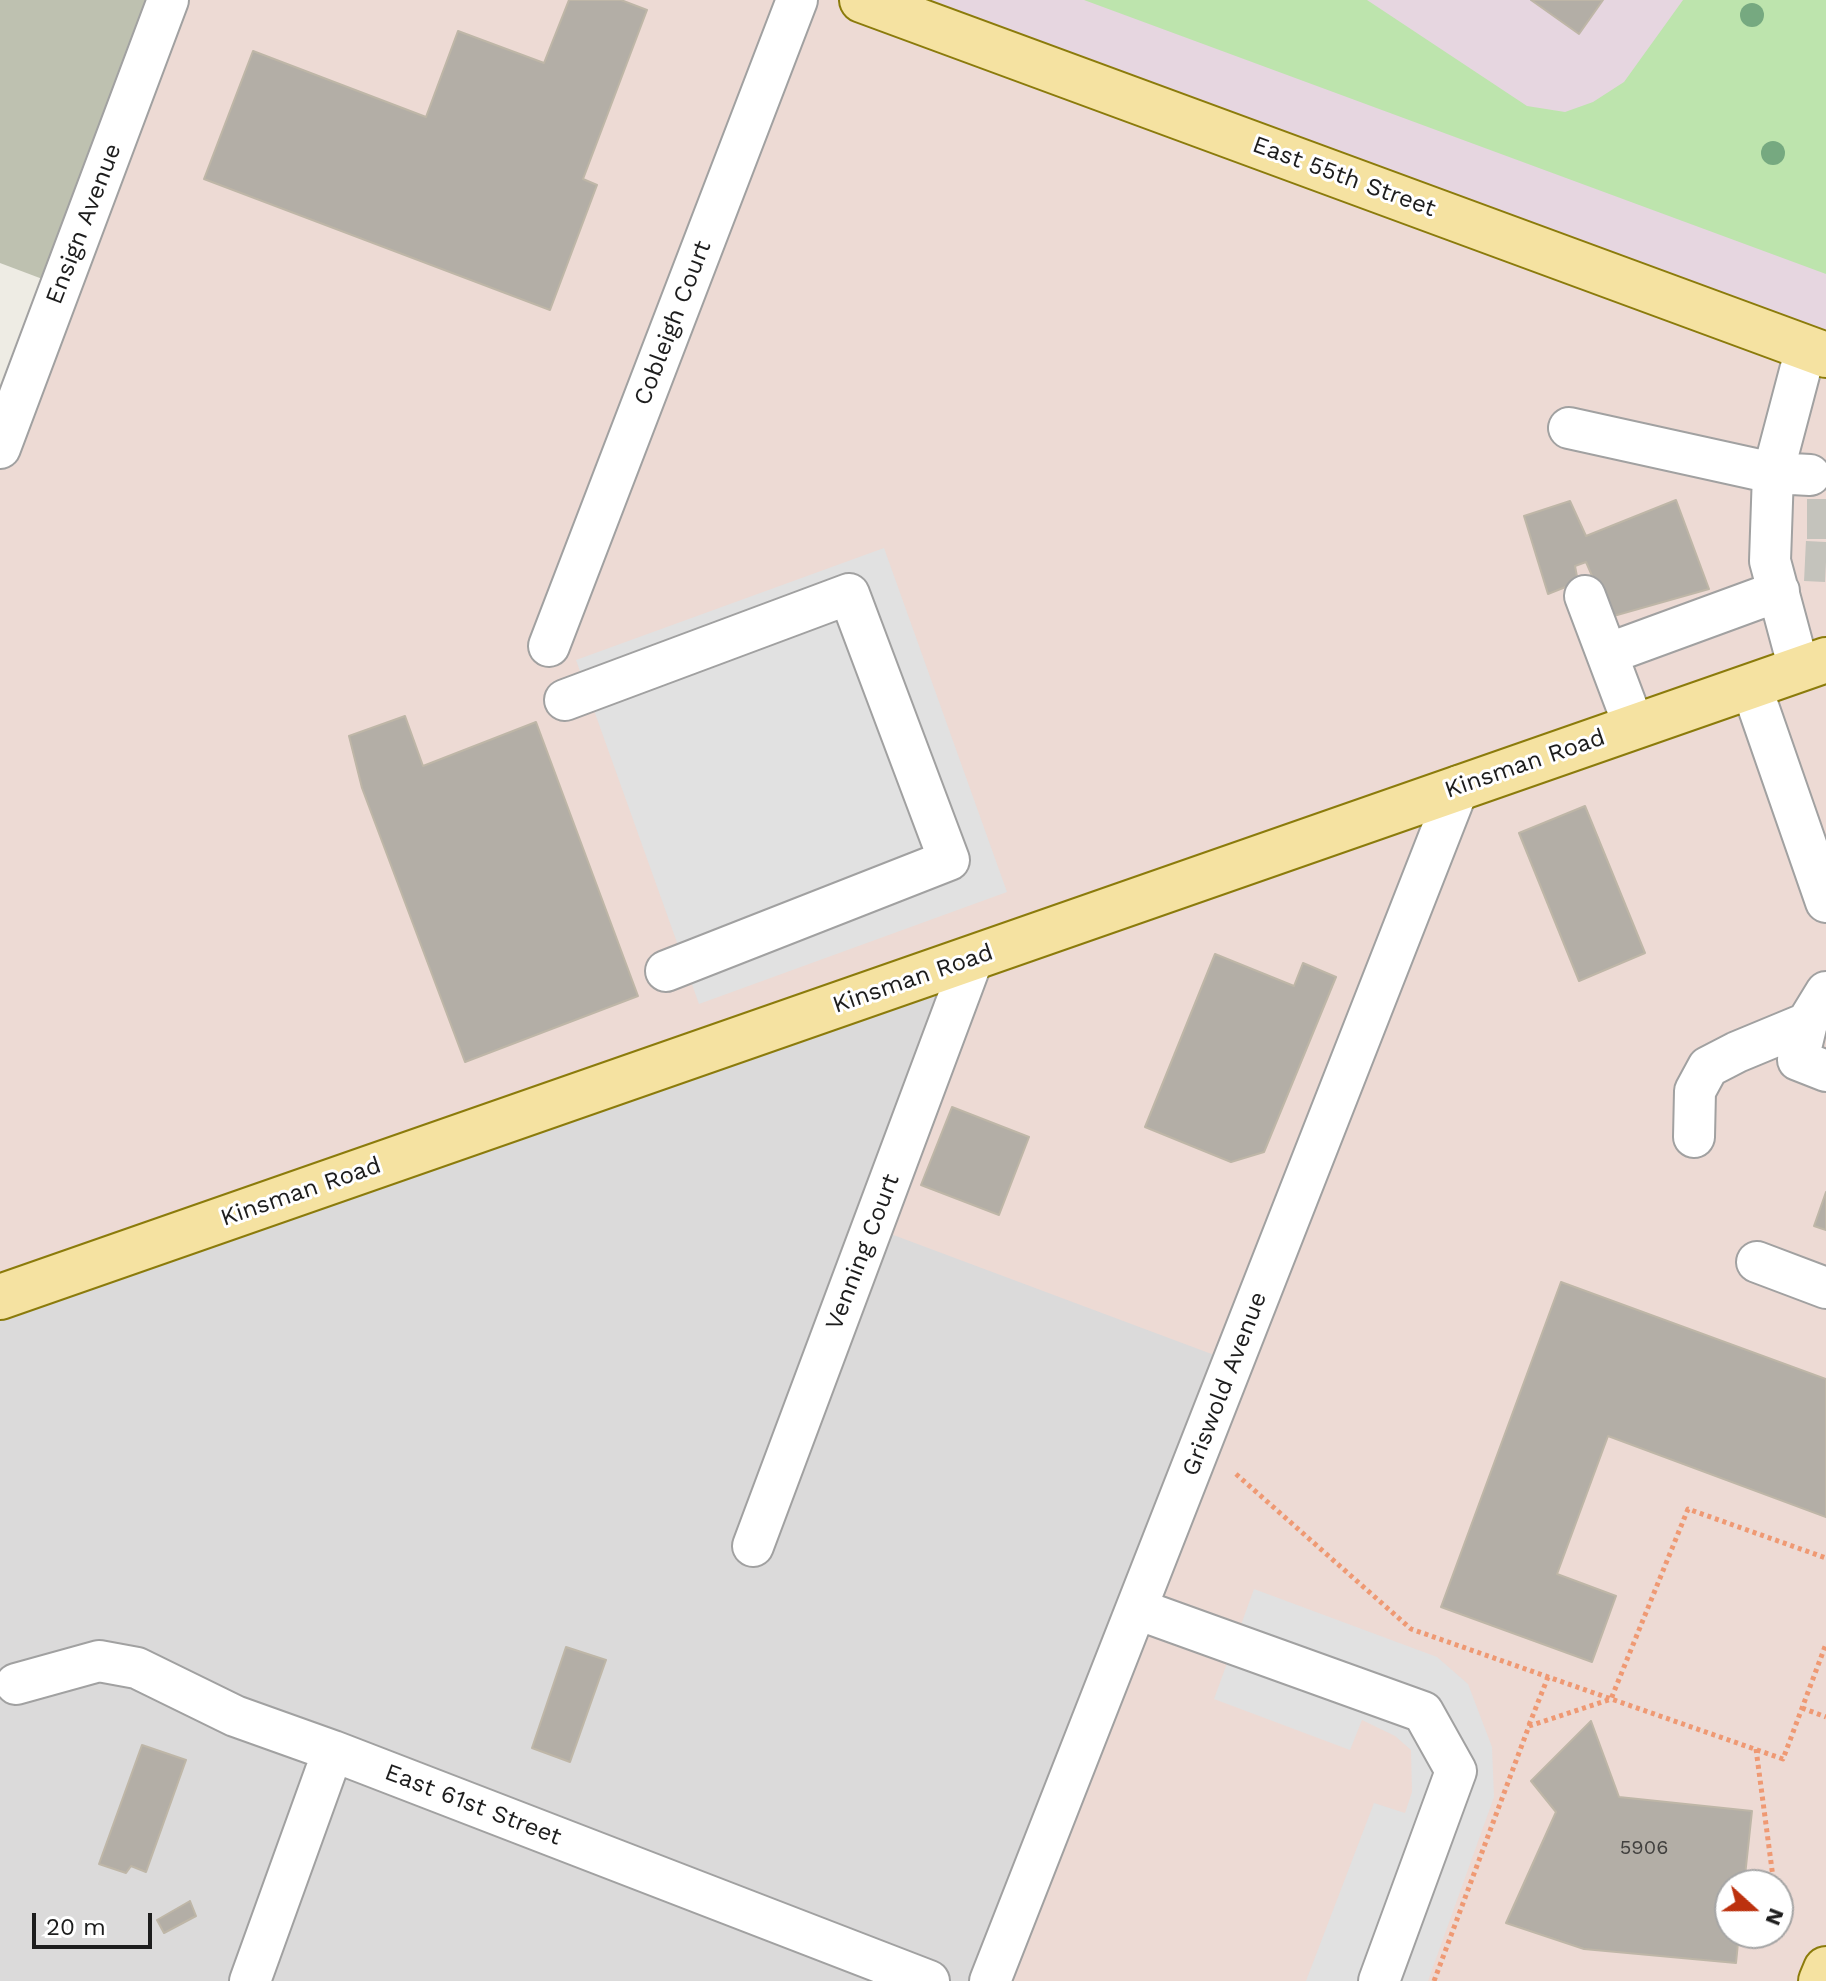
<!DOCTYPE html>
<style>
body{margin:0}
#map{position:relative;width:1826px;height:1981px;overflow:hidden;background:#eeece4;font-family:"Work Sans",sans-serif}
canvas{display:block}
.north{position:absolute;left:1714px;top:1869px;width:80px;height:80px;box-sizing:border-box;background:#fff;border:2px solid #a5a5a5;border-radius:50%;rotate:111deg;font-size:22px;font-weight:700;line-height:32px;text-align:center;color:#1d1d1d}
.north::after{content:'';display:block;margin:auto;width:28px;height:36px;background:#bc310e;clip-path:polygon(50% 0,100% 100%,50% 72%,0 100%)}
.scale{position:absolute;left:32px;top:1913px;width:120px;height:36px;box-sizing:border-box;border:4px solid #1d1d1d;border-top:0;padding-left:10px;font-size:24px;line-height:28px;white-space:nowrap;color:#1d1d1d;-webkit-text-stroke:6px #fff;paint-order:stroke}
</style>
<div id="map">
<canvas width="1826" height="1981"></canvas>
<div class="north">N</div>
<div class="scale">20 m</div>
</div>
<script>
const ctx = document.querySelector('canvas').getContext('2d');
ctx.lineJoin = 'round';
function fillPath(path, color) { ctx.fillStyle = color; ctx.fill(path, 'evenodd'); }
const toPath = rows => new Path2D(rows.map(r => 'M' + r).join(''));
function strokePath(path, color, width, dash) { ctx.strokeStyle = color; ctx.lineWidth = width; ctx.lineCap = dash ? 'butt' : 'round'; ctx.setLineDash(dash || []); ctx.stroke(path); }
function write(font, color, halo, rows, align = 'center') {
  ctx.font = font + ' "Work Sans",sans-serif'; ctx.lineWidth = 6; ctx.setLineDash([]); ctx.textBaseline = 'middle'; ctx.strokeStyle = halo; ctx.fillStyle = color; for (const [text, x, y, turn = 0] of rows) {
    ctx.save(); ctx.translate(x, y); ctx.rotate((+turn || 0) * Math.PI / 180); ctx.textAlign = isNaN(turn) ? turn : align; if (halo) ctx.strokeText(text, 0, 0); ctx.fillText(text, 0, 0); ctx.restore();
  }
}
fillPath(toPath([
 [973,958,1233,1362,990,1981,0,1981,0,1297]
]), '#dbdada');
fillPath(toPath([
 [168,0,862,0,1826,355,1826,1969,1821,1981,990,1981,1233,1362,872,1227,973,959,0,1297,0,448],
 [1730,1885,1778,1885,1778,1933,1730,1933]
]), '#eddad4');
fillPath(toPath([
 [862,0,1826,0,1826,355]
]), '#e6d6e0');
fillPath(toPath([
 [0,0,168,0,61,286,0,263]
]), '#bec1b0');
fillPath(toPath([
 [1084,0,1367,0,1527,106,1565,112,1593,102,1624,82,1683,0,1826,0,1826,274]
]), '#bde4ad');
fillPath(toPath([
 [884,548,1007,892,699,1004,576,660],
 [1254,1589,1437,1657,1468,1684,1492,1747,1494,1797,1428,1981,1306,1981,1374,1803,1405,1813,1412,1792,1411,1750,1395,1736,1362,1720,1350,1750,1214,1699]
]), '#e1e1e1');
const building = toPath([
 [569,0,621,0,647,10,583,179,597,185,550,310,204,179,253,51,426,117,458,31,544,63,569,0],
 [1531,0,1603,0,1579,34,1531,0],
 [1676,500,1709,589,1610,617,1586,562,1575,566,1578,582,1548,594,1524,516,1570,501,1586,536,1676,500],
 [405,716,423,766,536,722,638,996,465,1062,362,788,349,736,405,716],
 [1585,806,1645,953,1579,981,1519,833,1585,806],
 [1215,954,1294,986,1303,963,1336,977,1264,1152,1231,1162,1145,1127,1215,954],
 [952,1107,1029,1137,999,1215,921,1185,952,1107],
 [1826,1192,1826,1230,1814,1226,1826,1192],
 [1561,1282,1826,1379,1826,1517,1608,1436,1557,1574,1616,1596,1592,1662,1441,1607,1561,1282],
 [566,1647,606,1660,570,1762,532,1748,566,1647],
 [1591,1721,1619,1797,1752,1811,1744,1885,1730,1885,1730,1933,1739,1933,1736,1963,1584,1949,1506,1923,1556,1812,1531,1781,1591,1721],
 [142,1745,186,1760,146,1872,131,1866,126,1873,99,1864,142,1745],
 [190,1901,196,1916,164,1933,157,1920,190,1901]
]);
fillPath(building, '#b3aea6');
strokePath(building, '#beb6a7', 2);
strokePath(toPath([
 [1807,519,1826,519],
 [1805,561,1826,562]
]), '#c4c3bc', 40, [40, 20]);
const minor = toPath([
 [1569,428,1773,473,1810,475],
 [0,448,168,0],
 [1585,596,1634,726],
 [549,646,797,0],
 [1607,654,1779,591],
 [1799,669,1770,561,1773,473,1806,348],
 [1751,686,1826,902],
 [565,700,849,594,949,860,666,971],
 [1826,992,1807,1023,1798,1060,1826,1071],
 [1694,1137,1695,1091,1708,1067,1737,1052,1807,1023],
 [1757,1262,1826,1288],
 [753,1546,973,958],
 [1137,1609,1423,1712,1456,1771,1379,1981],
 [16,1684,99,1661,137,1668,235,1716,333,1751,929,1981],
 [250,1981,333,1751],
 [990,1981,1459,786]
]);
const major = toPath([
 [862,0,1826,355],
 [0,1297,1826,660],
 [1821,1981,1826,1969]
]);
strokePath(minor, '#a1a1a1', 44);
strokePath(major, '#8b7b0b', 48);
strokePath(toPath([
 [1236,1474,1411,1629,1783,1759,1826,1644],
 [1802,1708,1826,1717],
 [1529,1725,1548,1677],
 [1756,1749,1774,1885],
 [1778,1911,1779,1919],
 [1434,1981,1529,1726,1611,1699,1688,1509,1826,1558]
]), '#ef9973', 5, [4, 4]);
strokePath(minor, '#fff', 40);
strokePath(major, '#f5e2a1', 44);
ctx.fillStyle = '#76a980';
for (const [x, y] of [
 [1752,15],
 [1773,153]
]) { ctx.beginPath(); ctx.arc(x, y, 12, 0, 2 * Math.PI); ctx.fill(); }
write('20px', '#42413f', null, [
 ["5906",1644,1848]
]);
write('24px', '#1d1d1d', '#fff', [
 ["East 55th Street",1344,177,20],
 ["Ensign Avenue",84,224,-69],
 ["Cobleigh Court",673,323,-69],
 ["Kinsman Road",1525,764,-19],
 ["Kinsman Road",913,979,-19],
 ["Kinsman Road",301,1192,-19],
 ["Venning Court",863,1252,-69],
 ["Griswold Avenue",1225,1384,-69],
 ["East 61st Street",473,1805,21]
]);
</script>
